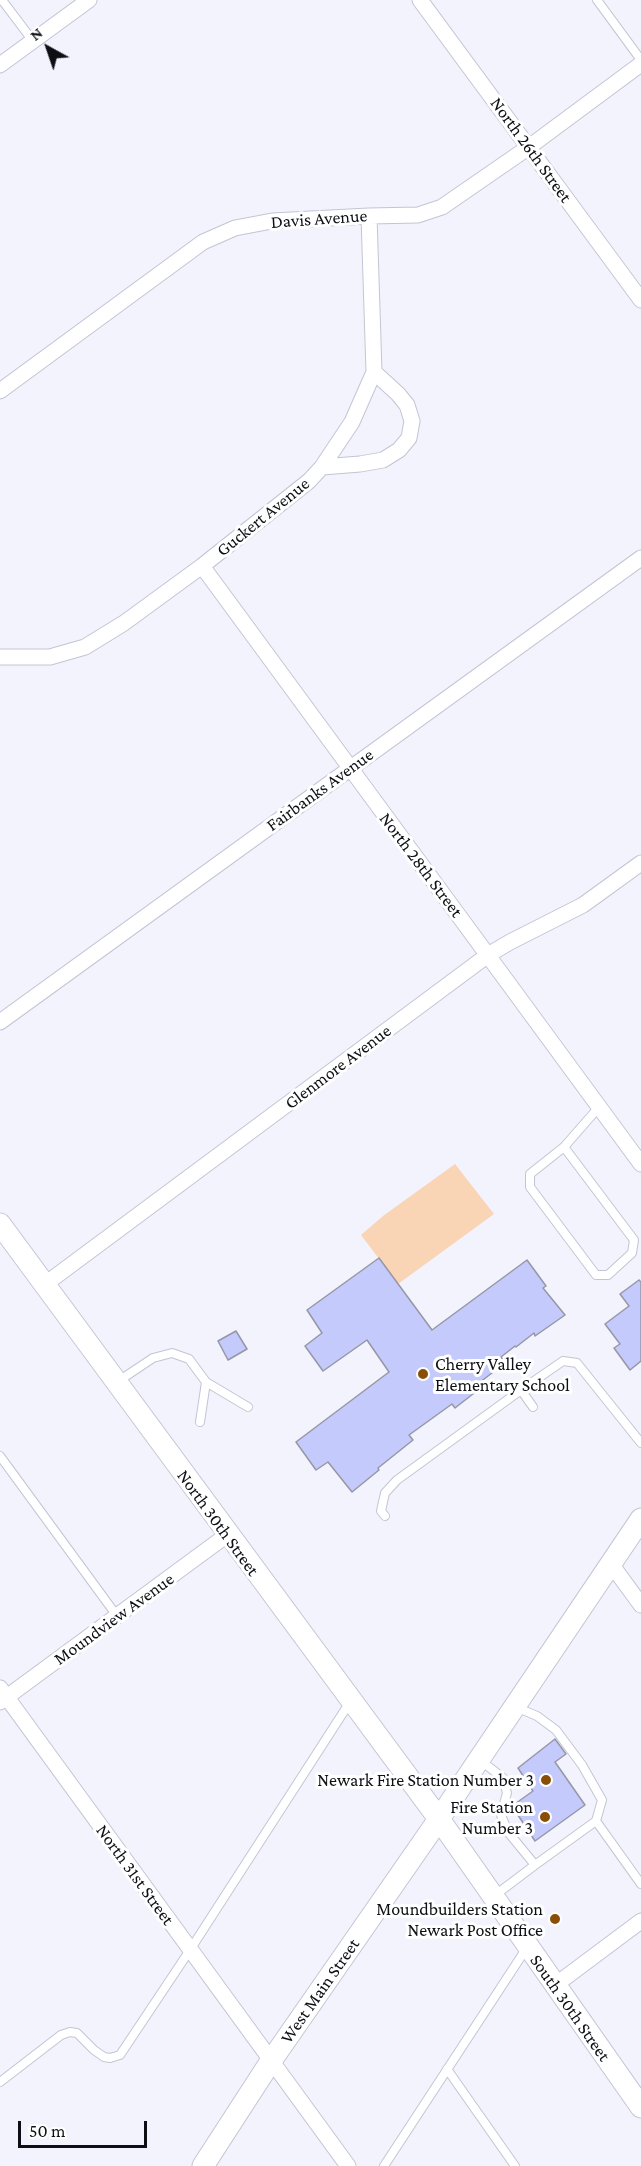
<!DOCTYPE html>
<style>
body{margin:0}
#map{position:relative;width:641px;height:2166px;overflow:hidden;background:#f2f3fd;font-family:"Crimson Pro",serif}
canvas{display:block}
.north{position:absolute;left:18px;top:18px;width:60px;height:60px;-webkit-text-stroke:4px #fff;paint-order:stroke;rotate:320deg;font-size:16px;font-weight:700;line-height:24px;text-align:center;color:#0e0f14}
.north::after{content:'';display:block;margin:auto;width:21px;height:27px;background:#0e0f14;clip-path:polygon(50% 0,100% 100%,50% 72%,0 100%)}
.scale{position:absolute;left:18px;top:2121px;width:129px;height:27px;box-sizing:border-box;border:3px solid #0e0f14;border-top:0;padding-left:8px;font-size:18px;line-height:21px;white-space:nowrap;color:#0e0f14;-webkit-text-stroke:4px #fff;paint-order:stroke}
</style>
<div id="map">
<canvas width="641" height="2166"></canvas>
<div class="north">N</div>
<div class="scale">50 m</div>
</div>
<script>
const ctx = document.querySelector('canvas').getContext('2d');
ctx.lineJoin = 'round';
function fillPath(path, color) { ctx.fillStyle = color; ctx.fill(path, 'evenodd'); }
const toPath = rows => new Path2D(rows.map(r => 'M' + r).join(''));
function strokePath(path, color, width, dash) { ctx.strokeStyle = color; ctx.lineWidth = width; ctx.lineCap = dash ? 'butt' : 'round'; ctx.setLineDash(dash || []); ctx.stroke(path); }
function write(font, color, halo, rows, align = 'center') {
  ctx.font = font + ' "Crimson Pro",serif'; ctx.lineWidth = 6; ctx.setLineDash([]); ctx.textBaseline = 'middle'; ctx.strokeStyle = halo; ctx.fillStyle = color; for (const [text, x, y, turn = 0] of rows) {
    ctx.save(); ctx.translate(x, y); ctx.rotate((+turn || 0) * Math.PI / 180); ctx.textAlign = isNaN(turn) ? turn : align; if (halo) ctx.strokeText(text, 0, 0); ctx.fillText(text, 0, 0); ctx.restore();
  }
}
fillPath(toPath([
 [455,1164,494,1214,398,1284,361,1235,383,1216]
]), '#f9d4b5');
const building = toPath([
 [379,1258,432,1330,527,1260,546,1286,543,1288,565,1315,535,1336,534,1333,516,1347,515,1346,501,1357,505,1363,475,1386,478,1390,455,1408,452,1404,409,1435,413,1440,378,1468,379,1470,352,1492,328,1462,316,1470,296,1442,389,1372,367,1340,323,1371,305,1346,322,1333,307,1310,379,1258],
 [639,1280,641,1282,641,1361,630,1370,614,1348,620,1344,605,1324,629,1306,620,1294,639,1280],
 [236,1331,247,1349,228,1360,218,1341,236,1331],
 [555,1739,566,1754,555,1762,585,1805,535,1841,512,1806,533,1791,518,1768,555,1739]
]);
fillPath(building, '#c5cafd');
strokePath(building, '#9697a6', 1.5);
const lane = toPath([
 [2,0,33,41],
 [597,0,641,60],
 [564,1147,634,1240,632,1253,608,1275,596,1275,530,1187,530,1174,564,1147,599,1107],
 [117,1382,153,1358,172,1353,189,1359,206,1382],
 [521,1390,563,1361,577,1363,641,1443],
 [200,1422,206,1382,248,1407],
 [0,1456,117,1616],
 [385,1516,381,1511,385,1493,397,1480,521,1390,533,1407],
 [518,1708,537,1716,556,1730,582,1765,602,1800,596,1821,535,1865],
 [480,1760,503,1778,507,1793,501,1815,508,1832,535,1865,494,1896],
 [596,1821,641,1884],
 [447,2069,515,2166],
 [0,2082,61,2035,70,2032,77,2033,94,2050,104,2057,110,2058,120,2055,190,1950,350,1702],
 [384,2166,526,1949]
]);
const street = toPath([
 [420,0,641,300],
 [0,65,89,0],
 [0,391,203,242,235,228,272,221,369,216,418,215,442,207,529,147,641,64],
 [322,467,360,464,383,460,399,450,409,438,412,421,407,405,398,394,374,372],
 [202,566,641,1164],
 [0,657,50,657,85,647,124,623,202,566,309,481,322,467,352,422,374,372,369,216],
 [0,1022,641,558],
 [44,1285,488,955,510,942,583,905,641,863],
 [611,1564,641,1605],
 [0,1688,348,2166],
 [0,1702,227,1535],
 [554,1986,641,1921]
]);
const secondary = toPath([
 [0,1224,439,1819,641,2107],
 [203,2166,271,2061,439,1819,641,1519]
]);
strokePath(lane, '#c3c5d4', 10);
strokePath(street, '#c3c5d4', 17);
strokePath(secondary, '#c3c5d4', 23);
strokePath(lane, '#fff', 8);
strokePath(street, '#fff', 15);
strokePath(secondary, '#fff', 21);
for (const [x, y, r, color] of [
 [423,1374,6,"#894e08"],
 [546,1780,6,"#894e08"],
 [545,1817,6,"#894e08"],
 [555,1919,6,"#894e08"]
]) { const dot = new Path2D(); dot.arc(x, y, r, 0, 2 * Math.PI); ctx.fillStyle = color; ctx.fill(dot); strokePath(dot, '#fff', 2); }
write('18px', '#0e0f14', '#fff', [
 ["North 26th Street",531,150,54],
 ["Davis Avenue",319,219,-4],
 ["Guckert Avenue",263,517,-39],
 ["Fairbanks Avenue",320,790,-36],
 ["North 28th Street",421,865,53],
 ["Glenmore Avenue",338,1067,-37],
 ["North 30th Street",218,1523,54],
 ["Moundview Avenue",114,1619,-36],
 ["North 31st Street",135,1875,54],
 ["West Main Street",320,1991,-55],
 ["South 30th Street",570,2008,55]
]);
write('18px', '#0e0f14', '#fff', [
 ["Cherry Valley",435,1364,"left"],
 ["Elementary School",435,1385,"left"],
 ["Newark Fire Station Number 3",534,1780],
 ["Fire Station",533,1807],
 ["Number 3",533,1828],
 ["Moundbuilders Station",543,1909],
 ["Newark Post Office",543,1930]
], 'right');
</script>
